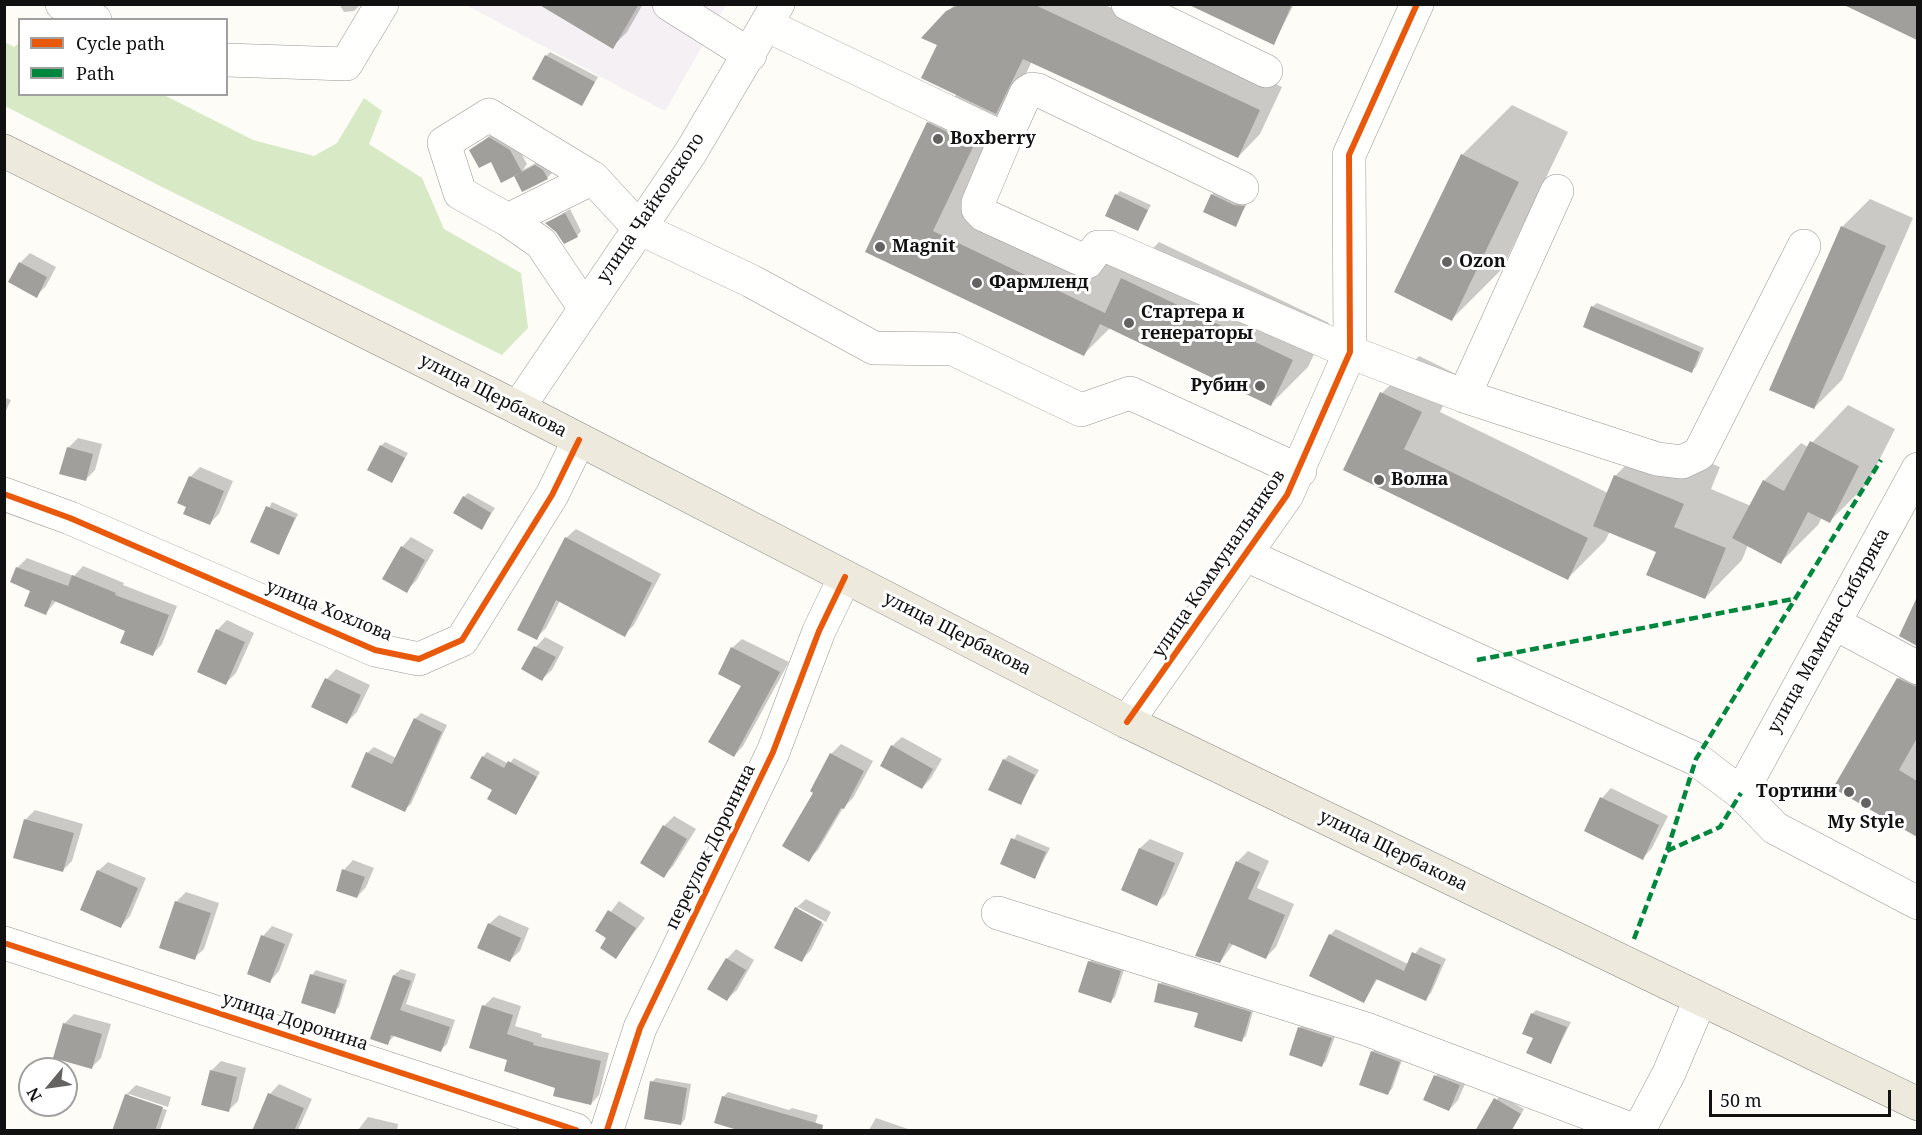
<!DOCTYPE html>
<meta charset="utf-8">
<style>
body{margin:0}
#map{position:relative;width:1922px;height:1135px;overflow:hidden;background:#fdfcf7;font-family:"Noto Serif",serif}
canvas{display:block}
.frame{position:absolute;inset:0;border:6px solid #111;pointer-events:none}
.legend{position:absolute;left:18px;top:18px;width:210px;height:78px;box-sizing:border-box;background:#fff;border:2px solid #a0a0a0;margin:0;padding:8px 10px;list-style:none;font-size:18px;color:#111}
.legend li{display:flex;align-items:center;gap:12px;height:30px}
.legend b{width:30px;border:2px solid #a0a0a0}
.north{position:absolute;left:18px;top:1057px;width:60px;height:60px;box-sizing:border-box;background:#fff;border:2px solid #a0a0a0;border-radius:50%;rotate:241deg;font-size:16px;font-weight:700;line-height:24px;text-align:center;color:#111}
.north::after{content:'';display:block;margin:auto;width:21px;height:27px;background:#646362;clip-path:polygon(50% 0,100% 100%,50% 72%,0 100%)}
.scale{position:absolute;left:1709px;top:1090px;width:182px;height:27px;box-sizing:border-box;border:3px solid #111;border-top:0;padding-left:8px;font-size:18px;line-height:21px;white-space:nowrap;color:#111;-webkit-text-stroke:4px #fff;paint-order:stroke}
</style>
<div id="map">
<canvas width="1922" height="1135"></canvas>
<div class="frame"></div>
<ul class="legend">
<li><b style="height:8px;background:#e8590c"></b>Cycle path</li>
<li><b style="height:8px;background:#00873e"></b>Path</li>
</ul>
<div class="north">N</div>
<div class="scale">50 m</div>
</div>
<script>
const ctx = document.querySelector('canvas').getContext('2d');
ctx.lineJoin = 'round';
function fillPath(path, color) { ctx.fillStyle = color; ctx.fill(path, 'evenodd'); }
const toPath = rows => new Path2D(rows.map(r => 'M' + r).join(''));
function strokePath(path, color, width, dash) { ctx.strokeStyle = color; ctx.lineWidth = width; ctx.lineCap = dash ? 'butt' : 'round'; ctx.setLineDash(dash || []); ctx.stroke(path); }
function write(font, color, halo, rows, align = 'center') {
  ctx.font = font + ' "Noto Serif",serif'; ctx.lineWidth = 6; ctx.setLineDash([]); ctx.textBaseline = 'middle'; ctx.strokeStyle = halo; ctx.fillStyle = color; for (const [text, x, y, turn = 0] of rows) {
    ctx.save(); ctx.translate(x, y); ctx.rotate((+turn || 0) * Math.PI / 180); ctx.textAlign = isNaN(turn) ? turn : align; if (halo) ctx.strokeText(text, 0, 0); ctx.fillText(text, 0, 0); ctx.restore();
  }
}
fillPath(toPath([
 [466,5,726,5,665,111]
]), '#f5f0f3');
fillPath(toPath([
 [5,42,14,47,19,43,20,94,164,95,253,140,314,156,337,143,364,98,382,111,369,144,422,178,444,229,521,273,528,328,502,355,160,186,5,106]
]), '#d8eac5');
fillPath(toPath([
 [339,4,361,4,354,11,344,12],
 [541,4,643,4,627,32,612,47],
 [955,4,1103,4,1282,87,1260,134,1238,157,1032,61,969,193,1131,271,1159,242,1329,323,1308,367,1271,404,1111,327,1083,355,867,251,928,123,957,94,939,45,923,38],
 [1191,4,1294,4,1274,43],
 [550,52,598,77,582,104,546,56],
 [1512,105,1568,132,1502,269,1452,319,1462,155],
 [496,131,516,144,527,164,523,170,543,159,553,172,547,178,514,174,471,150],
 [1216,190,1248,202,1235,225,1212,195],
 [1120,191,1151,205,1138,229,1116,195],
 [1870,199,1913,218,1842,380,1814,408,1771,389,1842,227],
 [570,209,581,231,577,236,557,231,547,223],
 [30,253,56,267,46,286,36,296,20,263],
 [1597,303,1704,348,1696,367,1691,371,1592,307],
 [1419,356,1458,375,1440,412,1608,493,1615,476,1652,439,1720,467,1711,489,1751,506,1764,481,1801,443,1808,447,1848,405,1895,429,1867,484,1830,521,1822,517,1818,525,1781,562,1748,545,1742,560,1705,598,1658,551,1610,531,1605,541,1568,578,1345,469,1382,393],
 [4,397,11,400,4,415],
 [78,438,102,444,95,470,85,480,68,448],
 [385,442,408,453,392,481,381,446],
 [200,467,233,481,219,514,210,523,190,477],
 [468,493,495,508,482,528,464,497],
 [272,502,298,514,279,553,252,542],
 [576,529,661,574,634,625,624,635,560,601,546,628,536,638,566,538],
 [411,537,434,550,416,581,406,591,402,547],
 [27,558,74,576,83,566,124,583,123,585,177,606,162,644,153,654,127,630,57,600,46,613,17,568],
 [1918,599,1918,646,1901,636],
 [227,620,254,633,236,673,226,683,217,630],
 [545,637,564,647,552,670,542,679,523,669,536,647],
 [742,639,789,662,743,746,734,756,743,685,732,648],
 [1918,659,1918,836,1835,788,1898,679],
 [336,669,370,685,357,712,347,722,313,706,327,679],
 [421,713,447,725,411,804,404,810,367,753,374,747,396,758,415,719],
 [902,737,942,759,931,778,922,788,892,746],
 [841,744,873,761,853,798,843,808,818,850,808,860,815,793,831,754],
 [487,752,509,764,514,758,540,772,516,813,494,789,483,757],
 [1009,755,1039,770,1020,804,1004,760],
 [1611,788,1668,816,1652,848,1643,858,1602,798],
 [35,810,83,824,72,861,63,870,25,820],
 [674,816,696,829,673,866,664,876,642,863,664,826],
 [1017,834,1050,848,1035,877,1002,863],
 [1150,839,1184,853,1166,894,1156,904,1123,889,1140,848],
 [1248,851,1269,861,1257,888,1294,904,1276,947,1266,957,1234,943,1220,962,1237,862],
 [353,860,374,868,366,887,357,897,344,870],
 [108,862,146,878,130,916,121,926,98,871],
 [186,892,219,903,204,949,194,958,176,902],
 [806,899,831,912,826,922,798,907,798,910,824,924,811,950,801,960,796,908],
 [619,901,645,918,616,957,608,938,597,930],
 [499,915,529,928,520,951,510,960,489,924],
 [272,926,293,934,279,971,270,981,263,936],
 [1336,929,1408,964,1420,947,1446,959,1431,993,1425,999,1378,978,1364,1001,1330,935],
 [736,949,754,960,737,990,727,999,727,959],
 [1094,957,1125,967,1115,997,1111,1001,1089,962],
 [401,969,416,974,406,1004,455,1020,447,1044,441,1050,395,1035,387,1044,372,1038,394,975],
 [316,970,347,980,339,1007,334,1012,312,975],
 [1164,980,1254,1008,1246,1036,1241,1040,1200,1012,1160,984],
 [493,997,521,1006,515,1026,542,1034,541,1037,609,1053,599,1095,591,1104,509,1059,484,1006],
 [1536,1010,1571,1022,1551,1062,1535,1038,1532,1014],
 [74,1014,111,1024,101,1058,92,1067,64,1024],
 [1304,1024,1336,1034,1326,1061,1322,1065,1299,1028],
 [1377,1047,1403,1057,1392,1089,1388,1093,1372,1052],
 [221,1061,246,1068,238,1101,228,1111,211,1071],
 [1445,1066,1469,1075,1458,1100,1449,1110,1436,1076],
 [656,1078,691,1084,685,1119,681,1124,652,1082],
 [279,1084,312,1099,298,1130,254,1130,270,1094],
 [136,1085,171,1097,168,1107,129,1094,129,1097,167,1110,160,1130,114,1130,126,1095],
 [728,1092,789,1110,792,1108,818,1115,813,1130,723,1097],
 [1500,1095,1524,1109,1512,1130,1477,1130],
 [368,1117,398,1124,397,1130,358,1130],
 [876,1118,911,1130,869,1130]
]), '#0003');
fillPath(toPath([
 [538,4,639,4,613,49],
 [961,4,1033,4,1260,110,1238,158,1023,59,996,114,921,78,937,45,921,38,946,11],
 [1187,4,1292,4,1274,45],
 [1842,4,1917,4,1917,40],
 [545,55,595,82,582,106,532,79],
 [927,122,974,145,933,231,1105,313,1121,278,1293,360,1271,406,1100,324,1084,356,865,252],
 [489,137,510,150,522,172,501,183,491,162,479,168,469,150],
 [1461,154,1519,182,1452,321,1394,292],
 [535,165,543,170,548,179,522,192,514,176],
 [1115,194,1148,210,1138,231,1105,216],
 [1211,194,1234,205,1245,206,1236,227,1203,212],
 [565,213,578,237,564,244,556,232,545,223],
 [1841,226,1886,246,1814,409,1769,390],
 [19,262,47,277,37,298,8,282],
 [1591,306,1700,352,1692,373,1583,327],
 [1380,392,1422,412,1404,449,1588,538,1568,580,1343,470],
 [1810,441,1859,466,1830,523,1808,512,1781,564,1732,538,1763,480,1784,491],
 [380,445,405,458,392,483,367,470],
 [67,447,93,454,86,481,59,474],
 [1614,475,1684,504,1674,527,1726,548,1705,599,1646,575,1656,552,1593,526],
 [189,476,224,491,210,525,183,514,186,507,177,503],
 [463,496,491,513,482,530,453,513],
 [266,506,295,518,279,555,250,542],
 [565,537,652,583,625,637,556,600,537,640,517,630],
 [401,546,425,560,407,593,382,579],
 [16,567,68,586,72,575,116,593,115,595,169,615,153,656,120,643,125,631,52,600,46,615,24,606,30,591,10,582],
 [1917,597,1917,646,1899,636],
 [216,629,245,642,226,685,197,672],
 [534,646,556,657,542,681,521,669],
 [731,647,780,672,734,757,708,742,741,686,718,674],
 [325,678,361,695,347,724,311,707],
 [1897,678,1917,687,1917,738,1899,770,1917,781,1917,837,1833,788],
 [414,718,442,732,405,812,351,787,366,752,392,764],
 [891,745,933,769,922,789,880,766],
 [830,753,864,771,844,809,841,808,809,862,782,846,813,793,810,791],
 [482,756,504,768,508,761,537,777,516,815,487,799,492,790,470,778],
 [1003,759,1035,775,1021,805,988,790],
 [1600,797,1659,825,1643,860,1584,831],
 [24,819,74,833,63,872,13,858],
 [663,825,687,839,664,878,640,863],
 [1011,838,1046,852,1035,879,1000,864],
 [1139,848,1175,863,1157,906,1121,890],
 [1236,861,1260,872,1248,899,1285,915,1266,959,1229,943,1220,963,1195,956],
 [342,869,365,877,357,898,336,891],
 [97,870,138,888,121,928,80,910],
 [175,901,211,913,195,960,159,948],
 [795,907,822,922,802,962,774,948],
 [608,910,636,928,616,959,600,948,606,938,595,931],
 [488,923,521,938,510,962,477,948],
 [1329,934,1404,971,1412,952,1441,965,1426,1001,1376,979,1364,1003,1309,976],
 [261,935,285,944,270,983,247,974],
 [726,958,746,970,727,1001,707,989],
 [1088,961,1121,971,1111,1003,1078,992],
 [310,974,344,984,335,1014,301,1003],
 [393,975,411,981,400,1010,450,1027,441,1052,391,1035,388,1045,370,1039],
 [1158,983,1251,1012,1242,1042,1194,1027,1198,1013,1154,1002],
 [482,1005,513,1015,507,1034,534,1043,533,1045,601,1061,591,1105,553,1096,555,1088,504,1071,507,1060,469,1048],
 [1531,1013,1567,1027,1551,1064,1526,1053,1533,1038,1522,1034],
 [63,1023,102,1034,92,1069,53,1058],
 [1298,1027,1332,1038,1322,1067,1289,1055],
 [1371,1051,1400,1062,1388,1095,1359,1085],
 [210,1070,237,1077,229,1112,201,1105],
 [1434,1075,1460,1085,1449,1111,1423,1100],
 [650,1081,687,1088,681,1125,644,1119],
 [268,1093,304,1108,294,1131,252,1131],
 [125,1094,163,1107,155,1131,112,1131],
 [722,1096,823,1125,822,1131,741,1131,714,1123],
 [1494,1098,1521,1114,1511,1131,1475,1131]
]), '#a19f9c');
const minor = toPath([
 [62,4,95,20],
 [669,4,750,55],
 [1128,4,1266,71],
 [766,25,1005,139,978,203,978,209,984,215,1087,262,1098,247,1109,247,1350,352,1464,396,1657,459,1682,462,1699,454,1804,246],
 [226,60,346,64,382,4],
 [1005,139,1026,93,1032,89,1038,90,1242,188],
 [508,220,593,178],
 [584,307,541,243,508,220,460,193,444,143,489,115,593,178,639,228,751,281,874,348,953,349,1081,410,1130,393,1300,471],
 [1464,396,1557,191],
 [518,408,691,152,778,4],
 [4,494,70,518,375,650,419,659,462,640,552,495,579,440],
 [1246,555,1696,759,1741,793,1775,828,1918,903],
 [1834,623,1918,668],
 [1127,722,1287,495,1350,352,1349,155,1417,4],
 [1741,793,1918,469],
 [998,913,1366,1029,1633,1130],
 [4,943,576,1130],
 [607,1130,640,1028,773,752,819,631,845,577],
 [1639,1130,1669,1073,1700,1000]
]);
const major = toPath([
 [4,151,518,408,1127,722,1918,1104]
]);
strokePath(minor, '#979795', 34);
strokePath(major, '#858482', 34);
strokePath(minor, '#fffffe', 33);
strokePath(major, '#ede9dc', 33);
strokePath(toPath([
 [1477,660,1793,599],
 [1667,851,1720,827,1741,793],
 [1634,939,1667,851,1696,759,1881,460]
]), '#00873e', 4.5, [9, 4.5]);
strokePath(toPath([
 [4,494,70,518,375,650,419,659,462,640,552,495,579,440],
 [1127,722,1287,495,1350,352,1349,155,1417,4],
 [4,943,576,1130],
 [607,1130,640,1028,773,752,819,631,845,577]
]), '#e8590c', 6);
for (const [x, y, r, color] of [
 [938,139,6,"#646362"],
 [880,247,6,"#646362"],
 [1447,262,6,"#646362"],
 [977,283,6,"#646362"],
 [1129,323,6,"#646362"],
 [1260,386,6,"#646362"],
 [1379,480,6,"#646362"],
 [1849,792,6,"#646362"],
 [1866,803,6,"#646362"]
]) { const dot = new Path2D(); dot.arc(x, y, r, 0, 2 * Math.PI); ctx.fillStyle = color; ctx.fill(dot); strokePath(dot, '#fff', 2); }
write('bold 18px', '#111', '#fff', [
 ["Boxberry",950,139],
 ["Magnit",892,247],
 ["Ozon",1459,262],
 ["Фармленд",989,283],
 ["Стартера и",1141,313],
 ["генераторы",1141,334],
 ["Рубин",1248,386,"right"],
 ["Волна",1391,480],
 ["Тортини",1837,792,"right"],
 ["My Style",1866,823,"center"]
], 'left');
write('18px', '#111', '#fff', [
 ["улица Чайковского",651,208,-56],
 ["улица Щербакова",493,396,27],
 ["улица Коммунальников",1219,564,-56],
 ["улица Хохлова",329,611,22],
 ["улица Мамина-Сибиряка",1829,631,-61],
 ["улица Щербакова",957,634,27],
 ["переулок Доронина",711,847,-64],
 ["улица Щербакова",1393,851,26],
 ["улица Доронина",295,1022,18]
]);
</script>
